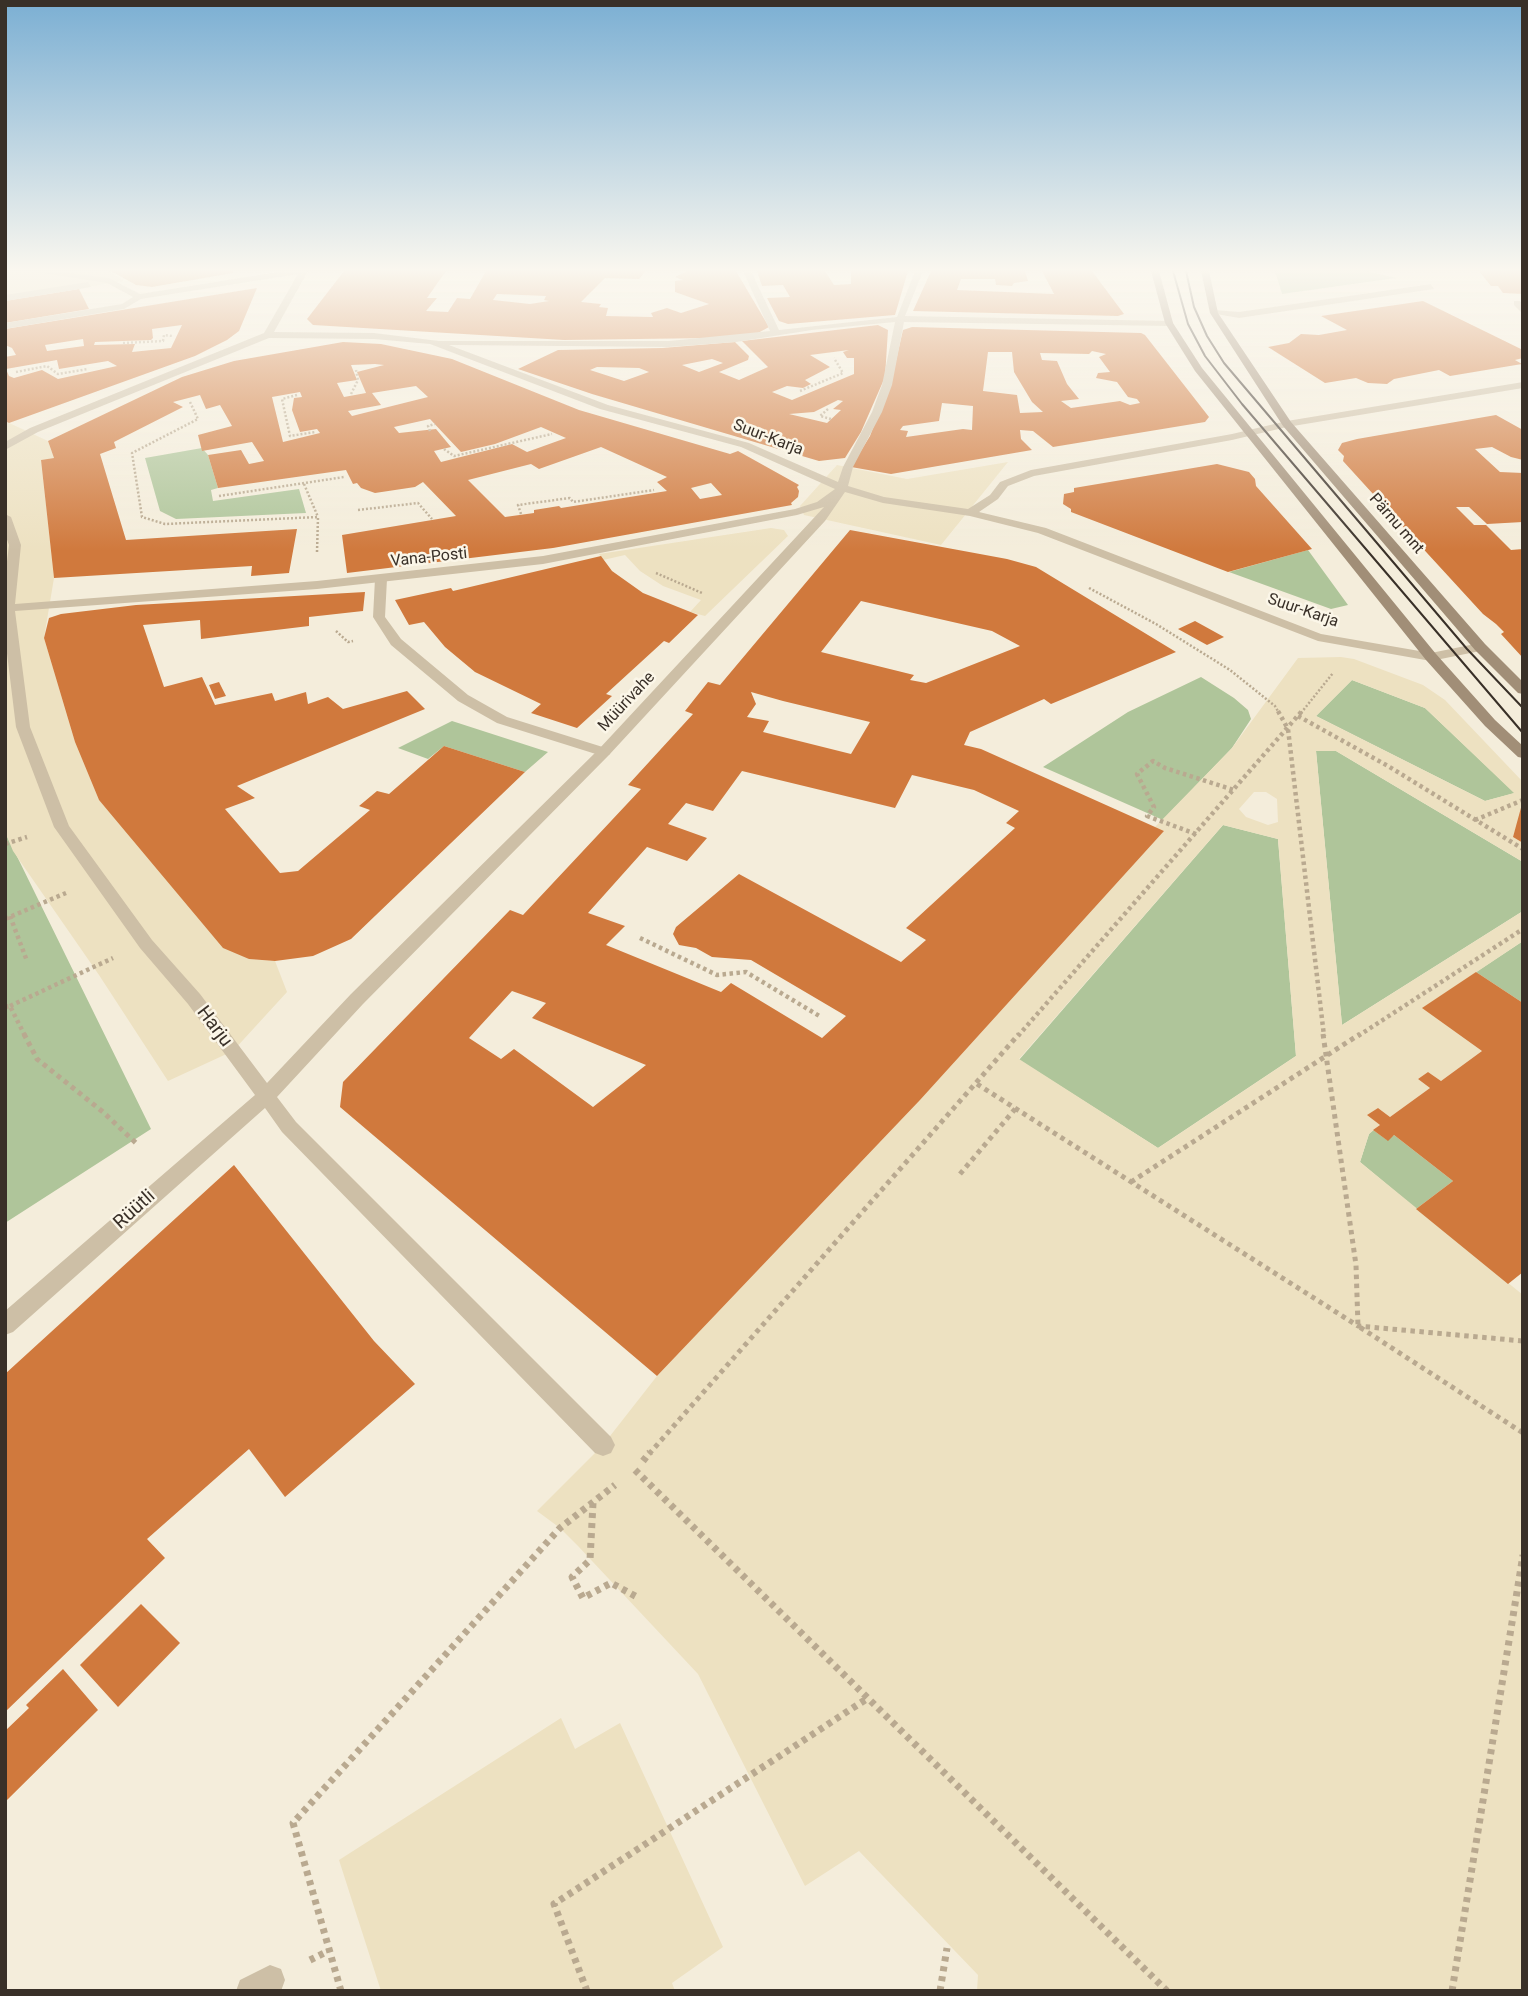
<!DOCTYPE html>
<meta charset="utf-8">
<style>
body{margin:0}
#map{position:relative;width:1528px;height:1996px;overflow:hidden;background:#f4eddb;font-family:Roboto,sans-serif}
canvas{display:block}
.frame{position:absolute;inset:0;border:7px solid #393028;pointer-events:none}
</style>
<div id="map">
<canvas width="1528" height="1996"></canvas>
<div class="frame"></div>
</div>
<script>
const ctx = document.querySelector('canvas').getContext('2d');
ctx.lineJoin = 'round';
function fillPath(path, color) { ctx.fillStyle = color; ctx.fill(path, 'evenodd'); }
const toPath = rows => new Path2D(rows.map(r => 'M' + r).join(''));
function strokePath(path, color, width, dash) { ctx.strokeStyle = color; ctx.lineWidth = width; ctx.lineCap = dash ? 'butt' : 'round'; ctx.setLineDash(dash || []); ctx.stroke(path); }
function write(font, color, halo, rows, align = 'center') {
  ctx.font = font + ' Roboto,sans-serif'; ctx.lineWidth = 5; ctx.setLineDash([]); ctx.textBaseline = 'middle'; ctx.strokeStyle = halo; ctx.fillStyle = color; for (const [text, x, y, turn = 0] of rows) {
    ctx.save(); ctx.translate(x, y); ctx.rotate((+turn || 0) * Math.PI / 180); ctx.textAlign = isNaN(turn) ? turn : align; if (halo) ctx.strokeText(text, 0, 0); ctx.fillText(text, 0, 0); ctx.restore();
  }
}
fillPath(toPath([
 [1275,271,1367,271,1396,278,1282,294],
 [202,448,208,455,218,488,211,490,213,501,299,489,306,513,176,519,160,511,145,458],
 [1308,550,1348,605,1331,609,1229,572],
 [1201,677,1234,698,1248,710,1251,719,1232,748,1163,820,1043,767,1128,712],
 [1352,680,1425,708,1515,793,1485,801,1316,716],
 [452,721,548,752,525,772,444,746,428,759,398,748],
 [1316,751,1336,751,1523,862,1523,911,1342,1025],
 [1223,825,1278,839,1296,1056,1158,1148,1019,1060],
 [5,832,151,1129,5,1223],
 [1523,941,1523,1003,1476,972],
 [1373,1130,1387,1140,1394,1135,1453,1181,1416,1209,1360,1162,1369,1134]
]), '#afc59a');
fillPath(toPath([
 [5,271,109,271,124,281,5,301],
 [5,421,48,441,54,458,41,460,54,578,44,638,75,742,99,800,249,959,275,961,287,992,233,1051,168,1081,99,975,13,851,5,832],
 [1008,462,941,545,804,515,800,506,837,465,907,479],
 [771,528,784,530,788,536,705,616,690,612,701,600,663,586,640,571,625,555,603,560,599,554],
 [1341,657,1354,659,1423,685,1445,700,1523,782,1523,806,1513,837,1523,843,1523,862,1336,751,1316,751,1342,1025,1523,911,1523,941,1423,1008,1482,1051,1441,1081,1428,1072,1418,1079,1430,1088,1390,1117,1378,1108,1368,1115,1380,1125,1369,1134,1360,1162,1523,1295,1523,1991,977,1991,978,1975,859,1851,805,1886,698,1674,578,1546,560,1528,537,1511,603,1445,657,1376,920,1100,1164,831,1155,827,1232,748,1298,658],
 [1352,680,1425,708,1514,793,1485,801,1316,716],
 [1254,792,1266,792,1277,799,1278,822,1268,825,1246,817,1239,809],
 [1223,825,1278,839,1296,1056,1158,1148,1019,1059],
 [561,1718,575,1749,620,1723,723,1947,672,1983,675,1991,381,1991,339,1860]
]), '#ede1c1');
fillPath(toPath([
 [111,271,233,271,233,273,152,287,136,285],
 [344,271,446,271,427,298,437,298,426,311,448,312,457,298,470,299,486,271,646,271,639,279,605,278,581,302,601,304,599,307,608,308,606,316,653,317,651,313,667,308,681,313,709,304,675,292,675,281,683,280,675,277,687,271,736,271,769,327,758,333,711,338,564,340,313,325,307,319],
 [497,294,546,296,544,300,549,301,530,304,493,300],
 [757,271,825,271,834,285,851,284,851,271,908,271,895,315,788,324,779,321,767,298,790,297,783,285,762,286],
 [931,271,1025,271,1028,281,1014,283,1012,286,996,285,995,279,961,279,957,290,1054,294,1042,271,1092,271,1124,314,1118,316,913,311],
 [1479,271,1523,271,1523,294,1503,293,1498,286,1491,286],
 [257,288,239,331,227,340,195,356,9,423,5,421,5,357,16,355,12,348,5,345,5,329],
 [182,325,171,348,132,352,135,344,94,345,95,342,151,340,153,338,152,329],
 [83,339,84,346,47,351,45,345],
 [57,360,59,369,108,361,117,366,58,379,42,370,14,378,9,376,6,369],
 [79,289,89,309,5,323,5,301],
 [1423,301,1523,350,1523,358,1515,360,1522,364,1450,376,1439,370,1394,379,1387,384,1368,383,1356,378,1325,383,1268,347,1289,343,1301,334,1319,335,1347,330,1321,316],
 [878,325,888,330,885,377,861,432,845,458,819,461,592,394,518,369,558,350,662,348,735,342,749,356,748,360,719,372,739,380,768,367,742,341],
 [849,350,843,352,847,358,854,358,854,374,792,400,772,392,787,386,803,388,811,384,805,380,830,367,810,355],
 [712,359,723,363,699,372,682,365],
 [597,367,639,368,649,372,624,381,590,370],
 [838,400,843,401,833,409,841,410,827,423,789,414,814,412],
 [912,327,1141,333,1145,335,1209,417,1205,422,1053,447,1033,431,1020,430,1021,439,1032,450,891,474,851,467,870,436,892,378,903,330],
 [1092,351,1106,354,1099,357,1110,372,1098,373,1096,378,1117,382,1128,397,1137,399,1140,403,1130,405,1120,401,1071,408,1061,401,1079,399,1067,384,1057,361,1042,360,1040,353,1089,354],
 [988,352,1012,352,1014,372,1032,402,1043,412,1020,413,1017,395,983,391],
 [942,403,973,406,972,430,963,429,906,437,908,431,900,430,903,426,939,421],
 [343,342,381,344,452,359,579,410,730,454,738,451,799,485,797,487,799,491,798,497,791,503,792,505,553,548,347,573,342,535,456,516,423,482,415,487,375,493,361,488,357,483,353,484,346,470,218,488,208,455,241,450,249,464,264,461,252,442,202,451,198,435,232,426,220,405,206,409,200,395,173,402,183,407,114,442,116,448,100,454,126,540,297,529,289,573,251,576,252,566,54,578,41,460,54,458,48,441,182,377,234,361],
 [351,365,375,364,384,365,357,372,366,393,344,397,337,383,357,380],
 [416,386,428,397,352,416,348,411,381,405,372,393],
 [300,392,302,397,294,398,292,410,300,432,317,429,320,433,283,442,272,397],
 [430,419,461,452,495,444,541,427,566,438,527,452,512,444,441,462,434,451,451,447,436,429,399,433,394,427],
 [601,447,667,477,657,482,667,491,561,508,559,506,534,510,534,513,505,517,468,480,531,464,539,469],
 [711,483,722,495,700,499,691,488],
 [1496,415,1523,430,1523,460,1511,457,1492,447,1475,449,1500,472,1523,473,1523,522,1487,524,1469,507,1456,507,1474,525,1486,525,1511,550,1523,549,1523,658,1501,634,1504,632,1496,624,1483,614,1394,517,1343,461,1344,456,1338,450,1342,443,1357,439],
 [1217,464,1249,472,1255,479,1256,486,1312,549,1228,572,1071,512,1071,509,1063,504,1064,494,1074,492,1074,488],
 [850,530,1007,559,1036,567,1176,652,1051,704,1044,699,970,732,964,745,981,749,1164,831,920,1100,657,1376,340,1107,343,1082,510,910,523,915,641,789,628,785,693,714,685,711,708,682,720,685],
 [861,601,992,631,1020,646,926,683,910,680,914,675,821,652],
 [751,692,783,701,870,722,851,754,763,732,769,721,747,717,756,704],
 [742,771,895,808,912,775,974,790,1019,811,1006,823,1015,828,906,928,926,940,901,962,739,874,676,927,673,934,679,945,696,948,712,957,751,960,846,1016,822,1038,731,983,721,992,606,945,625,926,588,913,647,847,687,861,707,838,668,824,686,803,713,811],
 [512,991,546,1003,532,1018,646,1065,593,1107,514,1049,501,1059,469,1038],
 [601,556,612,571,643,593,698,615,669,643,664,641,606,694,612,696,577,728,531,713,541,704,475,672,445,647,424,622,409,625,395,600,451,588,453,591],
 [365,592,363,611,309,617,309,626,201,639,200,620,143,625,164,687,202,677,215,705,272,693,275,701,306,692,308,704,328,697,343,709,407,691,425,709,237,786,255,798,225,809,280,873,298,871,370,810,359,806,377,791,389,794,444,746,525,772,351,939,313,956,275,961,249,959,223,948,99,800,75,742,44,638,49,618,61,614,136,605],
 [1195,621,1224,637,1207,645,1178,629],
 [219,682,226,696,215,699,209,685],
 [1522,804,1523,804,1523,843,1513,837],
 [1476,972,1523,1003,1523,1272,1508,1284,1416,1209,1453,1181,1394,1135,1388,1141,1373,1130,1380,1125,1367,1115,1378,1108,1390,1117,1430,1088,1418,1079,1428,1072,1441,1081,1482,1051,1422,1008],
 [234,1165,374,1341,415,1384,285,1497,249,1449,147,1539,165,1558,5,1712,5,1374],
 [141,1604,180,1643,118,1707,80,1665],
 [63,1669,98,1710,5,1802,5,1731,29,1708,26,1705]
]), '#d0793d');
strokePath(toPath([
 [123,343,163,341,164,335,173,336],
 [16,372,47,366,58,374,88,369],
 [800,391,843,373,834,358],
 [351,394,358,380,356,370],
 [297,395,282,399,290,436,315,432],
 [190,402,198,419,132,453,142,517,165,524,318,517,317,552],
 [828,409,820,416,831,419],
 [430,431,428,426,435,424],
 [444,449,454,456,552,434],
 [304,484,318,517],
 [219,496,344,477],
 [358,510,418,503,432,519],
 [521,514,518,505,570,498,573,502,654,490],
 [656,573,702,593],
 [1089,588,1156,624,1230,670,1275,706,1279,713],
 [336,631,348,642,353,641],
 [1301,713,1333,673]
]), '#b9a990', 2.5, [2, 2]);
strokePath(toPath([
 [1278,711,1288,729,1324,1036],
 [1298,716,1388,766,1523,849],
 [1475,820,1523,800],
 [1196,834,1147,816,1154,807,1137,774,1153,761,1165,768,1234,790],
 [5,844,27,837],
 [10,916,27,961],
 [5,919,66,893],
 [640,938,717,975,746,972,821,1017],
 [10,1006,113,958],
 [5,1007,10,1006,25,1036],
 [1018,1036,1302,711],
 [1358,1036,1523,929]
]), '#b9a990', 4.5, [3.5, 3.5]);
strokePath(toPath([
 [24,1034,37,1059,103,1112,137,1144],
 [1323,1034,1356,1265,1358,1326,1523,1433],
 [977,1084,1358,1326,1523,1341],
 [960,1174,1016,1108],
 [1131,1182,1360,1034],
 [649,1454,1019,1034]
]), '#b9a990', 5, [4.5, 4.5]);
strokePath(toPath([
 [643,1461,650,1452],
 [635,1470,1167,1991],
 [593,1503,590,1560,572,1577,583,1598,611,1583,637,1597],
 [310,1960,328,1951],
 [341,1991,293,1823,560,1528,615,1485],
 [587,1991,554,1904,868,1698],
 [940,1991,947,1948],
 [1452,1991,1523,1555]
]), '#b9a990', 7, [5, 5]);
fillPath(toPath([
 [1431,284,1434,289,1239,318,1210,313,1214,310,1239,312,1431,284],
 [1514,301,1520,301,1523,305,1523,314,1514,305,1514,301],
 [381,575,387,579,385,617,401,639,468,695,507,717,609,749,611,752,609,755,599,755,497,723,458,701,391,645,373,617,375,579,381,575]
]), '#cdbfa6');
fillPath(toPath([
 [29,271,55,271,109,278,140,294,284,271,308,271,274,332,374,333,439,341,669,341,770,331,743,271,751,271,779,330,897,317,915,271,923,271,905,316,1172,321,1173,323,1169,326,904,322,892,385,882,412,853,467,848,486,884,497,968,509,990,495,1000,482,1031,470,1232,434,1287,421,1523,382,1523,388,1287,427,1232,440,1034,476,1008,486,998,499,979,512,1046,528,1321,634,1431,653,1480,643,1487,647,1485,650,1431,661,1318,641,1038,533,970,516,883,503,845,492,825,521,609,755,363,1004,277,1097,296,1122,611,1437,615,1445,611,1453,603,1456,595,1453,282,1132,265,1108,13,1332,5,1335,5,1311,255,1095,188,1004,140,948,54,827,16,727,5,637,5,578,9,545,5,534,5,514,11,517,21,545,15,604,317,581,543,556,795,509,817,502,835,489,741,447,600,409,430,344,374,339,269,338,38,432,5,450,5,442,30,428,264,333,298,274,141,299,124,309,5,329,5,323,122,304,133,297,107,283,29,271],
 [895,322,882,385,872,412,843,467,838,482,749,443,608,405,449,345,669,347,736,342,812,330,895,322],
 [824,507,599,749,351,994,267,1083,200,994,152,940,69,826,30,727,15,611,317,589,543,564,797,515,824,507],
 [88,282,91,287,5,301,5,295,88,282],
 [270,1965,281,1969,285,1980,281,1991,236,1991,240,1980,270,1965]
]), '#cdbfa6');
fillPath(toPath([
 [1151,271,1159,271,1173,323,1202,368,1436,654,1495,720,1523,746,1523,758,1518,757,1485,726,1426,660,1195,371,1165,323,1151,271],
 [1201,271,1209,271,1218,313,1291,422,1485,644,1523,682,1523,694,1518,693,1475,650,1283,426,1210,313,1201,271]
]), '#a18e77');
strokePath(toPath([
 [1173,271,1188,324,1205,356,1242,404,1523,733],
 [1186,271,1194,307,1207,336,1224,363,1467,649,1523,708]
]), '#393028', 2);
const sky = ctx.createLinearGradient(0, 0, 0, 551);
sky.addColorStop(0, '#7bafd3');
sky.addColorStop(0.49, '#faf7ef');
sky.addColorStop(1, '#faf7ef00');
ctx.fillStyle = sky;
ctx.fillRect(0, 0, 1528, 551);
write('16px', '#393028', '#fbf6e8', [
 ["Suur-Karja",768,438,21],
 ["Pärnu mnt",1396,524,49],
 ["Vana-Posti",429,558,-6],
 ["Suur-Karja",1303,611,19],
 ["Müürivahe",627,702,-47]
]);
write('19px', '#393028', '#fbf6e8', [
 ["Harju",214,1027,53],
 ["Rüütli",135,1210,-42]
]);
</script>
